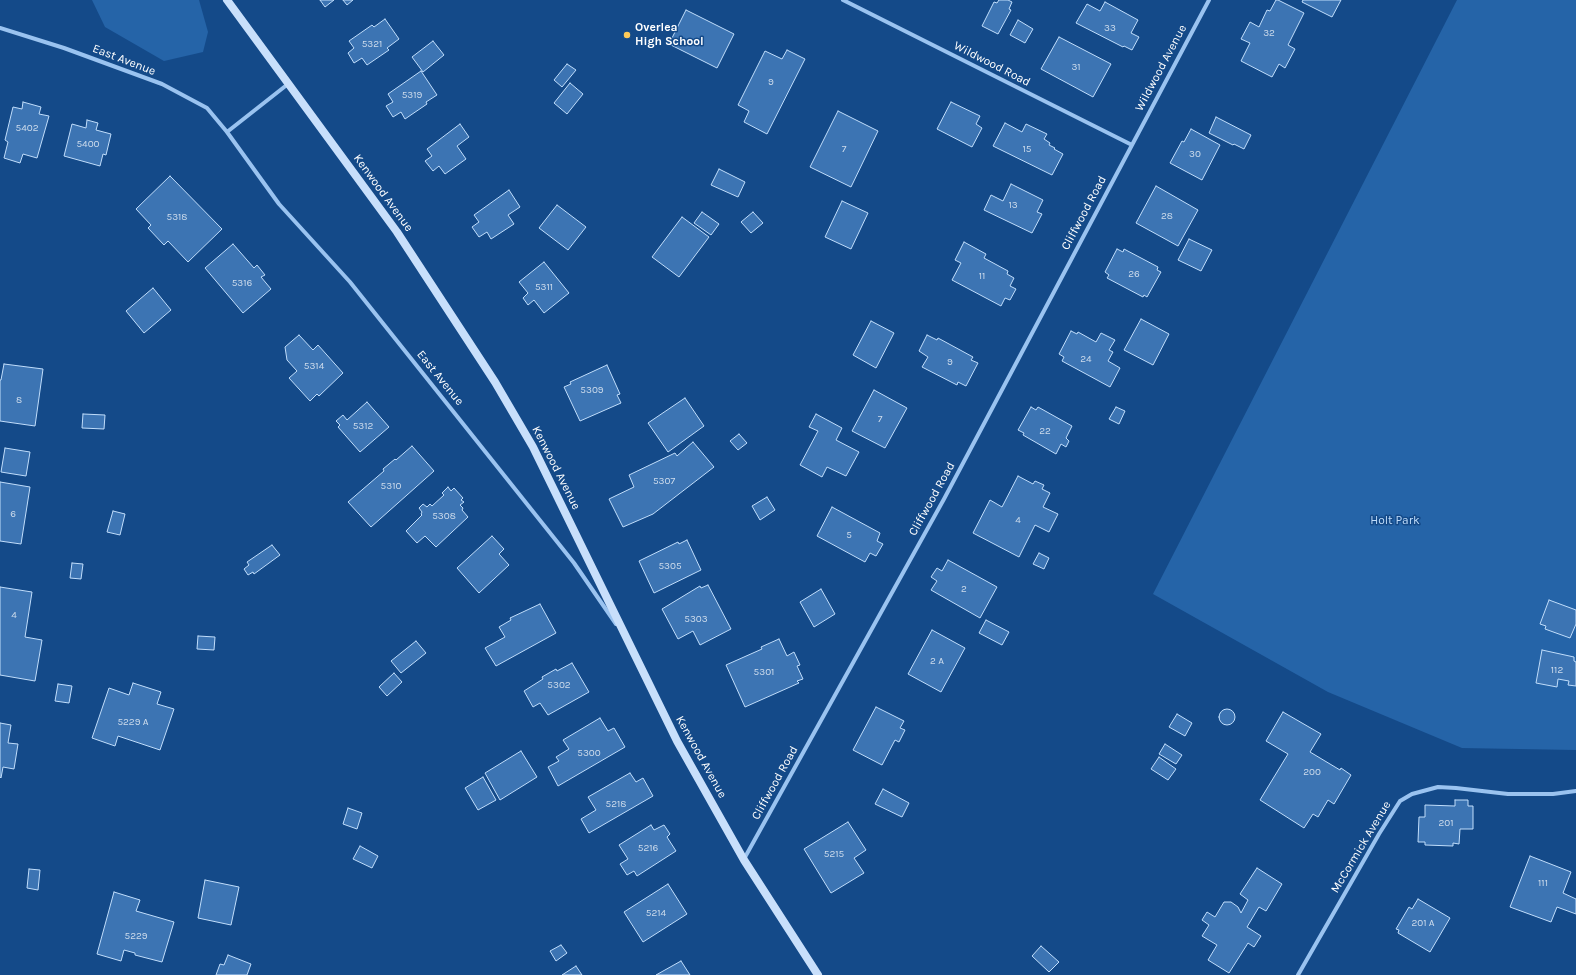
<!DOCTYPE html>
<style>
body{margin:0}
canvas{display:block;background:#144a89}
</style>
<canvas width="1576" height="975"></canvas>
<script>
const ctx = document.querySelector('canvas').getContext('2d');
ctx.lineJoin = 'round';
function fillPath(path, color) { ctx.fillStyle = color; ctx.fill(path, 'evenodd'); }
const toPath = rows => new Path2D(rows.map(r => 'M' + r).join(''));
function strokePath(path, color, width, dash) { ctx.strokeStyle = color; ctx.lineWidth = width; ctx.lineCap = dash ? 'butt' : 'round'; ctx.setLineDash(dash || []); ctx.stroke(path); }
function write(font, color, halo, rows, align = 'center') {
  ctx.font = font + ' Karla,sans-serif'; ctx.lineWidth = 3; ctx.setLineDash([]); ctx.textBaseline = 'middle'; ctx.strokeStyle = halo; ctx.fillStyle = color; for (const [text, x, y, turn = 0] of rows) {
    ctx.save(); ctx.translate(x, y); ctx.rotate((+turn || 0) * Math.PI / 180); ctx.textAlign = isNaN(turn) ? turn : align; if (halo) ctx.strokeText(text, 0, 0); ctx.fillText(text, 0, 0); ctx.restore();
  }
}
fillPath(toPath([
 [92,0,199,0,208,32,203,52,164,61,105,27],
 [1457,0,1576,0,1576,750,1462,748,1328,692,1153,594]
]), '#2564a8');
const building = toPath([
 [320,0,334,0,325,7,320,0],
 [343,0,353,0,347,5,343,0],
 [999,0,1008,0,1012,2,1009,9,1011,10,998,34,982,26,994,2,997,3,999,0],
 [1276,0,1278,0,1304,13,1288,45,1295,49,1285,68,1279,64,1272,77,1241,61,1250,43,1241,39,1250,22,1259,27,1267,10,1270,11,1276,0],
 [1303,0,1341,0,1332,17,1302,2,1303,0],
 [1105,2,1138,20,1131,33,1139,37,1132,50,1124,46,1123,47,1076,23,1087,4,1100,11,1105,2],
 [686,10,734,34,717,68,669,44,686,10],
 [385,19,399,39,387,48,389,50,367,65,362,58,354,63,348,53,354,48,349,41,372,25,374,27,385,19],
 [1018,20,1033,29,1025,43,1010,35,1018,20],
 [1059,37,1111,64,1093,97,1041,69,1059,37],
 [433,41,444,55,423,72,412,57,433,41],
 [787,50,805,59,767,134,744,122,749,111,738,105,765,51,782,59,787,50],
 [567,64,576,70,562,87,554,80,567,64],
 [421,71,437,95,426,102,427,104,405,119,401,112,393,117,386,106,393,102,388,94,421,71],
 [570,83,583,94,567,114,554,103,570,83],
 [23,102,41,107,39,114,49,116,37,158,23,154,20,163,4,158,8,142,5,140,13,107,22,109,23,102],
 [951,102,980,116,976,124,982,128,972,147,937,129,951,102],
 [838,111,878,131,851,187,810,167,838,111],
 [1216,117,1251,135,1244,149,1234,144,1233,145,1209,133,1216,117],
 [87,120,98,123,96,130,111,134,106,155,103,154,100,166,64,156,72,124,86,128,87,120],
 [1005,123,1022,132,1026,124,1047,134,1044,139,1050,143,1049,145,1055,148,1054,149,1063,154,1052,175,993,146,1005,123],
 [460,124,469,137,457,146,466,159,445,174,439,166,433,171,425,161,432,156,427,149,460,124],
 [1191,129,1220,145,1202,180,1170,163,1182,141,1184,142,1191,129],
 [719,169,745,182,738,197,711,185,719,169],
 [170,176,222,229,188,262,168,241,164,245,148,228,151,225,136,209,170,176],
 [1011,184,1043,200,1037,212,1042,214,1032,233,984,210,991,195,1003,201,1011,184],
 [1156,186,1198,210,1178,246,1136,223,1156,186],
 [509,190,520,207,508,215,514,224,491,239,487,232,479,237,472,227,479,222,474,215,509,190],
 [842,201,868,213,851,249,825,237,842,201],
 [557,205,586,227,568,250,539,228,557,205],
 [702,212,719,224,711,235,694,223,702,212],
 [753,212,763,223,751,233,741,222,753,212],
 [682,217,709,237,679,277,652,257,682,217],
 [1189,239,1212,250,1201,271,1178,260,1189,239],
 [964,242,986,254,984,258,1008,271,1007,274,1014,278,1010,286,1016,289,1010,300,1005,298,1001,306,952,280,961,263,955,260,964,242],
 [233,244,254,268,257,265,265,275,261,277,271,289,243,313,205,268,233,244],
 [1117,249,1123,252,1124,249,1158,267,1157,270,1161,272,1147,297,1144,295,1143,297,1107,278,1109,275,1105,272,1117,249],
 [544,262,569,293,544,313,534,300,528,305,523,298,528,293,519,282,544,262],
 [153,288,171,310,144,333,126,311,153,288],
 [1141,319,1169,334,1153,365,1124,350,1141,319],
 [871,321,894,333,876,368,853,355,871,321],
 [1071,331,1077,334,1078,332,1096,342,1101,333,1115,340,1109,350,1113,352,1108,361,1120,368,1110,387,1062,361,1064,357,1059,354,1071,331],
 [299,335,313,350,318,345,343,373,319,396,317,394,310,401,289,378,297,371,287,360,285,347,299,335],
 [927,335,937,340,938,338,973,357,971,360,978,363,966,386,958,382,957,385,922,367,928,357,919,351,927,335],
 [4,364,43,369,35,426,0,421,0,380,1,380,4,364],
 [607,365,620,394,617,395,621,403,580,421,564,387,571,384,570,382,607,365],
 [874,390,907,408,885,448,852,431,874,390],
 [685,398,704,426,668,452,648,423,685,398],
 [367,402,389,427,360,452,338,427,340,425,336,421,343,415,347,420,367,402],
 [1031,407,1036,410,1038,407,1072,426,1066,438,1069,441,1066,447,1061,444,1056,454,1023,435,1024,433,1018,430,1031,407],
 [1116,407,1125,411,1119,424,1109,419,1116,407],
 [83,414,105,415,104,429,82,428,83,414],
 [816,414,842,428,836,440,859,452,846,476,827,467,822,477,800,465,818,431,809,427,816,414],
 [739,434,747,443,738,450,730,441,739,434],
 [693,442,714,467,653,514,623,527,609,499,634,487,629,475,675,453,677,456,693,442],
 [412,446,434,471,371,527,348,502,384,471,383,469,395,459,396,460,412,446],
 [5,448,30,452,26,476,1,472,5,448],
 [1018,476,1033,484,1035,481,1044,485,1042,489,1050,493,1043,507,1058,514,1049,532,1035,525,1019,557,973,533,990,500,1002,507,1018,476],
 [0,482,30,487,21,544,0,541,0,482],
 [448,487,451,491,454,488,463,498,461,500,464,502,460,505,463,508,462,510,468,517,436,547,425,536,417,543,406,531,422,515,421,514,422,512,419,508,423,504,427,507,430,504,432,506,444,495,442,493,448,487],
 [767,497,775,510,760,520,752,506,767,497],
 [832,507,880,533,877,541,883,544,876,556,870,553,865,562,817,536,832,507],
 [113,511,125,514,120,535,107,532,113,511],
 [492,536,504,549,499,554,509,565,479,593,457,568,492,536],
 [687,540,701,570,654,593,639,561,678,542,679,544,687,540],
 [272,545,280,555,254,574,253,572,248,575,244,569,249,565,247,562,272,545],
 [1039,553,1049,558,1044,569,1033,564,1039,553],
 [948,560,997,587,980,618,931,590,937,581,931,577,937,568,942,571,948,560],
 [72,563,83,564,81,579,70,578,72,563],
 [708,585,731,629,700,645,693,631,678,639,662,609,700,586,701,588,708,585],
 [0,587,32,592,25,637,42,640,35,681,0,675,0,587],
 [821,589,835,614,814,627,800,602,821,589],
 [1549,600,1576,610,1576,624,1570,638,1545,629,1546,626,1540,624,1549,600],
 [540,604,556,633,496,666,485,648,505,637,499,627,511,620,510,618,540,604],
 [986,620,1009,632,1002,645,979,633,986,620],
 [932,630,965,648,941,692,908,674,932,630],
 [198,636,215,637,214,650,197,649,198,636],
 [779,639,787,656,794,652,800,665,797,666,803,679,797,681,799,683,745,707,726,665,762,649,761,647,779,639],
 [416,641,426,653,401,673,391,661,416,641],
 [1542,650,1574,657,1574,661,1576,662,1576,686,1568,685,1569,681,1558,679,1557,687,1536,683,1542,650],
 [572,663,589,692,548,715,540,703,533,707,524,691,543,679,542,677,556,669,557,671,572,663],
 [394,673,402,682,387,696,379,687,394,673],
 [133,683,161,692,157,704,174,709,160,750,118,736,115,746,92,738,109,688,129,695,133,683],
 [58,684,72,686,69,703,55,701,58,684],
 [876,707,904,721,900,728,905,730,899,742,895,740,882,765,853,750,876,707],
 '1219 717a8 8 0 1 1 16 0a8 8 0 1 1-16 0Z',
 [1283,712,1321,734,1310,752,1340,770,1341,768,1351,775,1334,804,1328,800,1318,817,1313,814,1304,828,1260,800,1288,754,1266,741,1283,712],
 [1177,714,1192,723,1185,736,1169,727,1177,714],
 [600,718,608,731,614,728,625,747,558,786,548,767,559,761,556,757,569,749,563,740,600,718],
 [0,723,11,725,8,743,18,744,14,769,3,767,1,778,0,777,0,723],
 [1165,744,1182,755,1176,764,1159,754,1165,744],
 [521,751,537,777,500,800,485,773,521,751],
 [1159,757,1176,769,1168,780,1151,769,1159,757],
 [630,773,636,782,643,778,653,796,589,833,581,819,596,810,588,797,630,773],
 [483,777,496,800,478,810,465,788,483,777],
 [883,789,909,803,902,817,875,804,883,789],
 [1455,800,1468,800,1468,806,1473,806,1473,829,1460,829,1459,844,1453,843,1453,846,1425,845,1425,842,1418,842,1419,817,1425,817,1425,805,1455,806,1455,800],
 [348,808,362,813,357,829,343,824,348,808],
 [848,822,866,850,854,858,864,873,831,893,804,849,848,822],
 [651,825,654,830,664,825,670,834,667,837,676,851,637,876,634,871,627,875,620,864,628,859,619,845,651,825],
 [360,846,378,856,372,868,353,859,360,846],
 [1530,856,1571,872,1563,893,1576,899,1576,914,1557,907,1551,922,1510,907,1530,856],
 [1257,868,1282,884,1266,911,1259,907,1247,927,1261,936,1254,947,1248,943,1229,973,1208,960,1217,945,1202,936,1209,925,1202,920,1207,912,1215,917,1224,902,1231,902,1238,907,1241,913,1248,900,1240,894,1257,868],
 [29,869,40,870,38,890,27,888,29,869],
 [205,880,239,887,231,925,198,918,205,880],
 [668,884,687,914,643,942,624,912,668,884],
 [114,892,140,900,136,911,174,922,162,962,135,955,135,953,124,950,121,961,97,954,114,892],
 [1418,899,1450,918,1430,952,1398,933,1399,930,1396,929,1409,907,1412,909,1418,899],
 [561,945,567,953,556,961,550,951,561,945],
 [1041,946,1059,962,1049,972,1032,956,1041,946],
 [228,955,251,964,247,975,216,975,220,964,224,965,228,955],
 [681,961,690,975,656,975,681,961],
 [576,966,582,975,562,975,576,966]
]);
fillPath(building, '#3c74b3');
strokePath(building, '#c0ddfb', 1);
strokePath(toPath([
 [843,0,1132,145],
 [0,28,64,48,162,84,207,108,227,132,279,204,350,282,574,563,616,624],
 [227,132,288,84],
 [744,859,944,499,1209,0],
 [1298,975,1379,834,1400,801,1412,794,1438,787,1456,788,1508,794,1553,794,1576,791]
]), '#9ac3f0', 4);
strokePath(toPath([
 [227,0,397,232,495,382,533,447,677,741,744,860,818,975]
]), '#c8dffb', 8);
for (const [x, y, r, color] of [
 [627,35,4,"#ffcb59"]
]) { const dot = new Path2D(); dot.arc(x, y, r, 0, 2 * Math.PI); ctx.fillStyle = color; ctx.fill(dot); strokePath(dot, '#144a89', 1.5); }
write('10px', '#cedcec', null, [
 ["33",1110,28],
 ["32",1269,33],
 ["5321",372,44],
 ["31",1076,67],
 ["9",771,82],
 ["5319",412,95],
 ["5402",27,128],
 ["5400",88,144],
 ["7",844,149],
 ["15",1027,149],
 ["30",1195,154],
 ["13",1013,205],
 ["28",1167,216],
 ["5318",177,217],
 ["26",1134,274],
 ["11",982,276],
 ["5316",242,283],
 ["5311",544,287],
 ["24",1086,359],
 ["9",950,362],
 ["5314",314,366],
 ["5309",592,390],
 ["8",19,400],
 ["7",880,419],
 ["5312",363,426],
 ["22",1045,431],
 ["5307",664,481],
 ["5310",391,486],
 ["6",13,514],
 ["5308",444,516],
 ["4",1018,520],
 ["5",849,535],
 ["5305",670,566],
 ["2",964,589],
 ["4",14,615],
 ["5303",696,619],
 ["2 A",937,661],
 ["112",1557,670],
 ["5301",764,672],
 ["5302",559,685],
 ["5229 A",133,722],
 ["5300",589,753],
 ["200",1312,772],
 ["5218",616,804],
 ["201",1446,823],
 ["5216",648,848],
 ["5215",834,854],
 ["111",1543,883],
 ["5214",656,913],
 ["201 A",1423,923],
 ["5229",136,936]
]);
write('bold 12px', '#fff', '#144a89', [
 ["Overlea",635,28],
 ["High School",635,42]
], 'left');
write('12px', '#fff', '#144a89', [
 ["East Avenue",124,60,21],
 ["Wildwood Road",992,64,27],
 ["Wildwood Avenue",1161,68,-62],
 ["Kenwood Avenue",383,193,54],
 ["Cliffwood Road",1084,213,-62],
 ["East Avenue",440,378,51],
 ["Kenwood Avenue",556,468,63],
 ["Cliffwood Road",932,499,-61],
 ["Kenwood Avenue",701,757,61],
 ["Cliffwood Road",775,783,-61],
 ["McCormick Avenue",1361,847,-59]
]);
write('12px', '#c0ddfb', '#144a89', [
 ["Holt Park",1395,521]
]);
</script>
